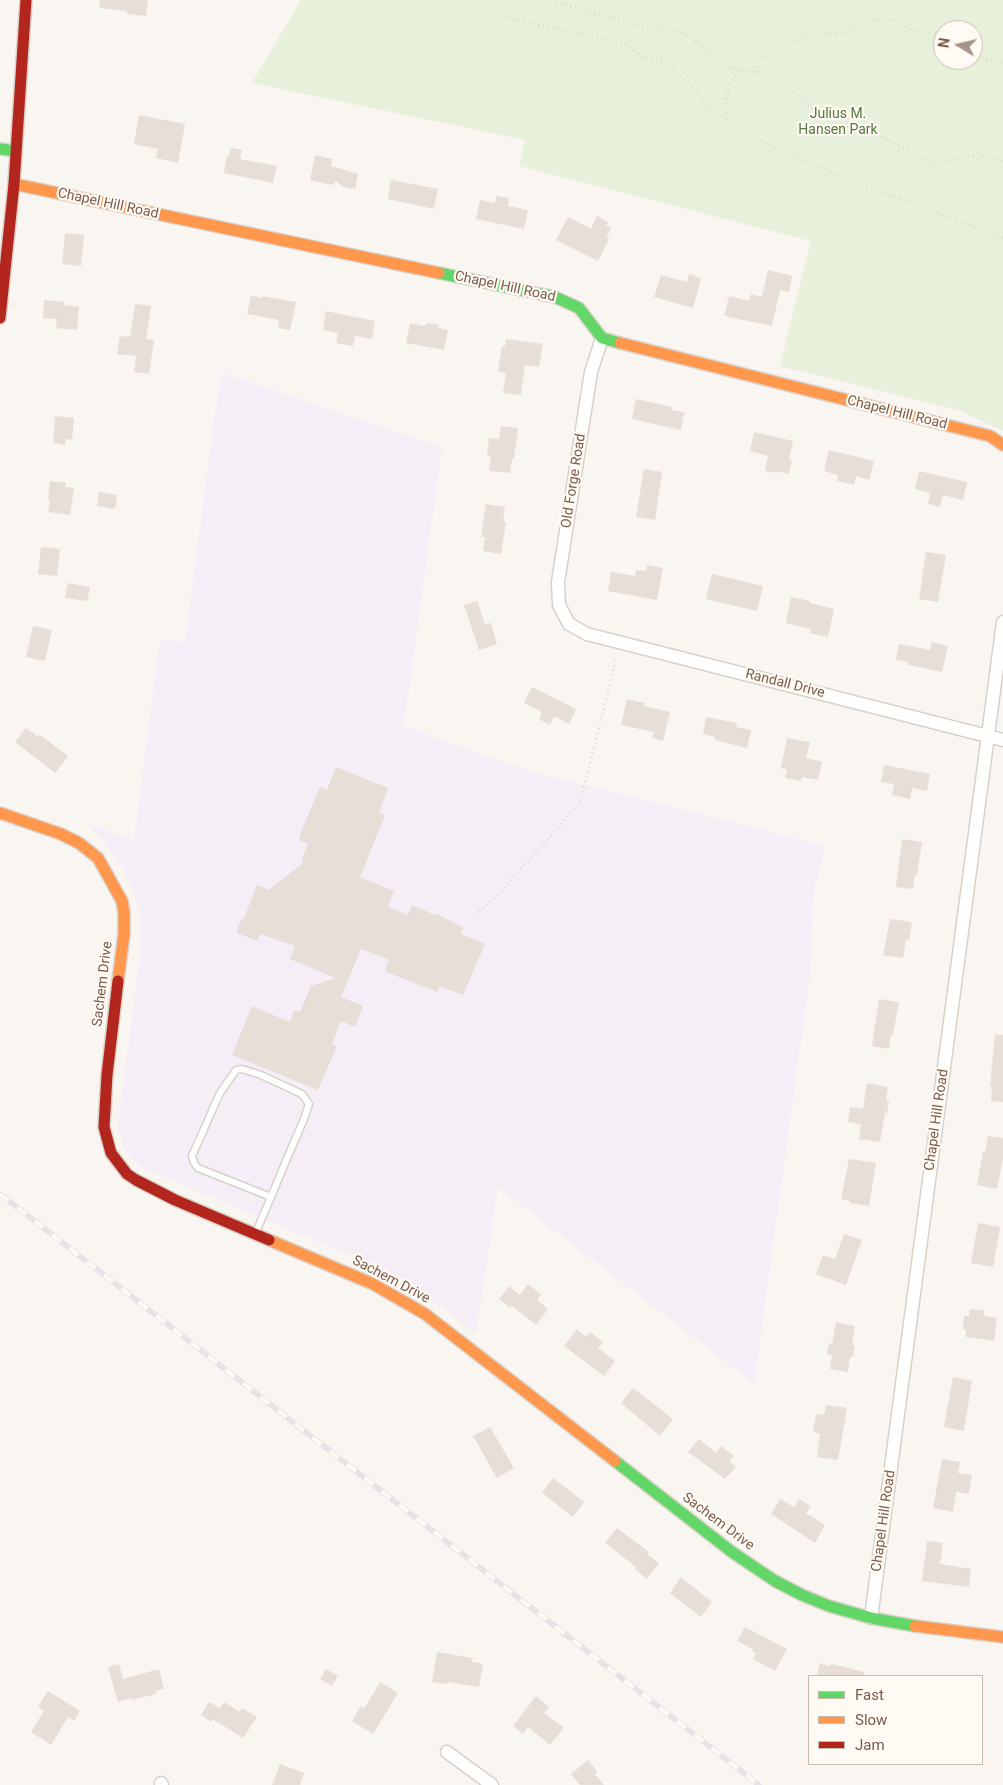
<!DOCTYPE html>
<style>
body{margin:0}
#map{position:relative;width:1003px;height:1785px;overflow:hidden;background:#f9f5f0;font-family:Roboto,sans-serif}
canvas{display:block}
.legend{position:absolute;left:808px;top:1675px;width:175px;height:90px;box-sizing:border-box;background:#fffaf3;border:1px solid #cabbb1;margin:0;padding:6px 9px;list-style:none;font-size:15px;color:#7a5c4d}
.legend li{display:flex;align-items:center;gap:10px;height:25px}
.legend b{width:25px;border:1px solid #cabbb1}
.north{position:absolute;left:933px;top:20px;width:50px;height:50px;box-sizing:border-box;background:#fffaf3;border:1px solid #cabbb1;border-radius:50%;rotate:279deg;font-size:14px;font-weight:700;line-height:20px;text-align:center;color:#7a5c4d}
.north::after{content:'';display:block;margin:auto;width:18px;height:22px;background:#a69286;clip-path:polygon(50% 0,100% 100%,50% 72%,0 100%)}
</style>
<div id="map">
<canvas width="1003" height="1785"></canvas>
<ul class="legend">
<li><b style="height:6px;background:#63d668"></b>Fast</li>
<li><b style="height:6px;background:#ff974d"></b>Slow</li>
<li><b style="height:6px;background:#b3261e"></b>Jam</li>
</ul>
<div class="north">N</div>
</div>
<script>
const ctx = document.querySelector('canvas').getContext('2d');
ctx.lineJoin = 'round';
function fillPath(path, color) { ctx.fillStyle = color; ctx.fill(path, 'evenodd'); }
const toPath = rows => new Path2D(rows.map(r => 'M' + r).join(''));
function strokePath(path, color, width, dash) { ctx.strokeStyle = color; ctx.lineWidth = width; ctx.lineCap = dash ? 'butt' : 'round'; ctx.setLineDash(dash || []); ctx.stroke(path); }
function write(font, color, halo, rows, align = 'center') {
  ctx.font = font + ' Roboto,sans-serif'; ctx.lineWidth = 4.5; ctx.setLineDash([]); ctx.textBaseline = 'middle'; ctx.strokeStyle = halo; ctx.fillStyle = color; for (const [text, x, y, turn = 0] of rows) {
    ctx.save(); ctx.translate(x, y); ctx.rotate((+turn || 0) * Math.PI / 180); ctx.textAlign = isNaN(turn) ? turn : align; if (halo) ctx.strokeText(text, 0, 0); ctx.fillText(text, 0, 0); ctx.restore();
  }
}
fillPath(toPath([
 [222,373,442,447,404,725,436,738,553,779,554,777,825,846,814,891,810,974,754,1384,498,1187,476,1334,426,1295,399,1279,364,1261,144,1169,133,1160,123,1146,118,1125,140,955,140,920,134,893,124,870,110,849,87,824,134,840,160,639,185,642,214,421]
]), '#f6eef6');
fillPath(toPath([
 [301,0,1003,0,1003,431,958,410,780,366,811,241,519,166,525,140,252,83],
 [943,30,973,30,973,60,943,60]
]), '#e7f0db');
fillPath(toPath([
 [100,0,148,0,146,16,127,14,127,11,99,8],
 [139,115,185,124,178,163,156,158,158,149,134,144],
 [231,148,242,150,240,159,277,166,273,183,224,173,227,155,229,156],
 [315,155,332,159,331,166,358,174,355,189,343,187,336,181,332,185,310,180],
 [391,180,438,189,434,209,388,199],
 [496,196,509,198,508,206,528,210,524,229,476,219,480,200,495,203],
 [597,216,608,222,606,225,611,228,606,238,609,239,598,261,556,240,568,217,591,229],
 [65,233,84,235,81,266,62,264],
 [768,270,792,276,789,292,780,290,772,326,724,316,729,296,749,301,751,294,762,297],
 [689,274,701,278,693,308,654,297,661,275,687,282],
 [251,296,262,298,262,296,296,302,290,330,278,328,279,320,247,314],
 [44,300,64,302,64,305,79,307,77,330,56,328,57,319,43,318],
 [135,304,151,306,146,339,154,340,149,374,134,372,136,356,117,354,120,336,130,337],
 [326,311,375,321,372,339,355,336,353,346,336,343,338,333,323,330],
 [410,323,425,326,426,323,439,325,438,328,448,330,444,350,406,343],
 [506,339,543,344,539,367,525,365,521,395,503,393,506,373,498,371,502,346,505,346],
 [636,399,672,407,671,410,684,412,681,430,632,419],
 [55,416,74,418,72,440,65,439,65,445,53,443],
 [501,426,518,428,514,459,512,459,510,473,489,471,491,456,487,456,489,438,499,439],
 [754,432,793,441,789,459,792,460,789,474,777,471,777,473,765,471,768,456,750,451],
 [829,450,874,461,869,480,856,476,854,485,837,481,838,475,824,471],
 [644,469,662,472,655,520,636,517],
 [919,471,967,482,963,500,943,495,940,507,928,504,930,493,915,489],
 [50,481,66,483,65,487,74,488,70,515,48,512,50,500,48,499],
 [99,492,117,495,115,509,97,506],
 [486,504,505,507,503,522,506,522,501,554,483,551,485,537,481,537],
 [41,547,60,549,57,576,38,574],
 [926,552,946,555,938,602,919,599],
 [647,565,663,568,657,600,608,591,611,572,635,576,636,570,646,571],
 [712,574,763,586,757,611,706,599],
 [68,583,90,587,87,601,65,598],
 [791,597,810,601,810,603,834,609,828,637,810,633,811,629,786,623],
 [477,601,485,624,491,623,497,644,479,650,464,605],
 [33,626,52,630,45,661,26,657],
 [932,642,948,646,942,672,908,665,908,662,896,660,899,644,930,650],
 [532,687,576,709,569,724,554,716,550,725,539,719,542,712,524,703],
 [627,699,645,703,644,706,670,712,663,741,652,738,654,732,621,725],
 [706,717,737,723,736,727,751,730,747,748,715,740,715,737,703,734],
 [26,728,37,736,40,735,68,756,55,773,15,742],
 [787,738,810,742,806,758,822,762,818,780,802,777,801,781,785,778,787,770,781,768],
 [884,765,930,774,927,791,912,788,910,799,892,795,894,784,881,782],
 [336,767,388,788,379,813,385,815,360,877,394,891,388,907,408,915,412,905,435,915,437,914,463,927,461,934,485,944,463,995,440,986,437,992,391,974,385,971,389,960,361,949,341,997,363,1006,355,1027,341,1021,332,1044,337,1046,318,1090,232,1055,252,1006,290,1022,294,1010,300,1012,311,986,335,978,290,959,295,946,260,934,257,941,237,933,238,926,242,919,244,918,257,885,269,890,303,863,302,859,308,844,299,840,300,834,320,787,327,790],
 [902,839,922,842,917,875,915,874,913,889,896,887],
 [890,919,912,922,909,940,906,939,903,958,883,955],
 [879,999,899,1002,893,1035,891,1035,889,1049,872,1046],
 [995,1034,1003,1035,1003,1102,991,1101,992,1087,990,1086],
 [867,1083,888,1087,886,1100,889,1101,887,1113,885,1113,880,1142,859,1139,861,1124,848,1122,850,1107,863,1109],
 [988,1136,1003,1138,1003,1159,997,1189,977,1185,983,1151,985,1152],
 [849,1159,876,1163,869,1206,850,1203,850,1201,841,1199],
 [978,1223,1000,1227,993,1267,971,1263],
 [844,1234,862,1240,846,1285,816,1274,823,1255,835,1259],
 [528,1284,541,1294,537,1300,548,1309,536,1325,512,1306,510,1308,499,1299,509,1286,520,1295],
 [970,1309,984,1310,984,1316,997,1318,994,1341,966,1337,966,1330,963,1329,964,1316,969,1316],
 [836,1322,855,1326,852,1345,855,1345,853,1357,850,1357,848,1372,830,1369,832,1355,827,1354,829,1343,832,1344],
 [577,1329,586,1337,590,1332,603,1342,598,1348,615,1361,604,1376,564,1346],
 [953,1377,972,1381,964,1431,944,1427],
 [633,1388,673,1419,660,1436,621,1403],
 [826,1405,847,1408,838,1460,817,1457,820,1434,813,1432,816,1414,824,1415],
 [490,1427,514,1468,497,1478,473,1436],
 [699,1439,716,1453,721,1446,734,1456,729,1461,736,1467,725,1479,688,1452],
 [942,1459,960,1462,958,1473,972,1475,969,1494,956,1492,953,1512,933,1508],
 [553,1478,584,1502,573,1517,542,1493],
 [780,1499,794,1507,799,1499,811,1506,806,1513,825,1525,815,1543,771,1514],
 [617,1528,649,1552,647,1554,659,1563,647,1579,635,1569,636,1567,605,1543],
 [927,1541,943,1543,940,1564,971,1569,969,1587,922,1581],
 [681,1577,712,1602,701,1617,670,1593],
 [745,1627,787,1649,775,1671,753,1659,756,1653,752,1651,753,1649,737,1641],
 [437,1652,473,1658,472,1662,483,1664,479,1687,448,1682,446,1684,432,1682],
 [820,1663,830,1666,832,1664,864,1672,864,1676,817,1676],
 [119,1664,123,1679,159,1669,164,1689,155,1691,156,1694,132,1700,131,1698,118,1702,108,1667],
 [326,1669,338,1676,332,1686,320,1679],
 [380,1682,398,1693,373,1734,352,1721,361,1706,364,1709],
 [48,1691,80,1711,74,1721,68,1717,51,1745,31,1732,44,1711,38,1707],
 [536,1696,549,1707,544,1713,564,1728,550,1745,528,1727,523,1734,513,1726],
 [209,1702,220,1708,224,1702,240,1712,242,1708,257,1717,243,1738,213,1719,211,1722,201,1715],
 [588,1760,597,1772,595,1774,604,1785,580,1785,571,1774],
 [280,1764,304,1773,300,1785,272,1785]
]), '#e6ded7');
const lane = toPath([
 [256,1232,271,1197,286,1161,304,1119,309,1104,302,1094,261,1075,242,1069,236,1070,220,1093,192,1156,194,1163,198,1168,271,1197]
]);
const street = toPath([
 [602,338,591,372,558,582,559,605,569,624,587,634,1003,740],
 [871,1618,1003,622],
 [447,1752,492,1785],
 [161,1783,162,1785]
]);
const fast = toPath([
 [0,149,16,151],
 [439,273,555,297,579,308,602,338,620,343],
 [615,1461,732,1552,775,1581,802,1595,829,1606,871,1618,915,1626]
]);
const slow = toPath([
 [14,184,439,273],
 [620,343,990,436,1003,445],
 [0,813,61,834,79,843,98,858,122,901,124,913,124,934,118,981],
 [269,1240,373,1284,425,1314,615,1461],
 [915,1626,1003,1637]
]);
const jam = toPath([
 [0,318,14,184,26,0],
 [118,981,107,1075,104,1127,111,1153,127,1174,136,1180,175,1200,269,1240]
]);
strokePath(lane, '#d7d1cb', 9);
strokePath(street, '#d7d1cb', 15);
strokePath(fast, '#d9d2cb', 14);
strokePath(slow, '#d9d2cb', 14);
strokePath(jam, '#d9d2cb', 14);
strokePath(toPath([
 [479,0,510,19,626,44,642,57,667,63,677,74,697,90,709,108,766,144,847,179,1003,238],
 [551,0,631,24,682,33,702,45,709,56,724,67,757,72,790,90,811,108,836,124,884,138,936,165,978,154,1003,161],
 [973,40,984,60,1003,62],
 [757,72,759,59,803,37,845,32,874,19,895,20,914,31,943,33],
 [726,119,725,103,730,85,739,68],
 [475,915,496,897,580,803,616,659]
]), '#dcd5d0', 2.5, [1, 4]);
strokePath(lane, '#fefefd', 6);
strokePath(street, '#fefefd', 12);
strokePath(fast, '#63d668', 11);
strokePath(slow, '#ff974d', 11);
strokePath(jam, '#b3261e', 11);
const rail = toPath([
 [0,1194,759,1785]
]);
strokePath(rail, '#e6e3e7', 5.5);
strokePath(rail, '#fffaf3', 4, [11]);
write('14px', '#537a41', '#fffaf3', [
 ["Julius M.",838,114],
 ["Hansen Park",838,130]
]);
write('14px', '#7a5c4d', '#fffaf3', [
 ["Chapel Hill Road",108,204,12],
 ["Chapel Hill Road",505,287,12],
 ["Chapel Hill Road",897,413,14],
 ["Old Forge Road",574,481,-81],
 ["Randall Drive",785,684,14],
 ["Sachem Drive",103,984,-83],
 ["Chapel Hill Road",937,1120,-82],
 ["Sachem Drive",391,1280,28],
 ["Chapel Hill Road",884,1521,-82],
 ["Sachem Drive",718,1522,37]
]);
</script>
